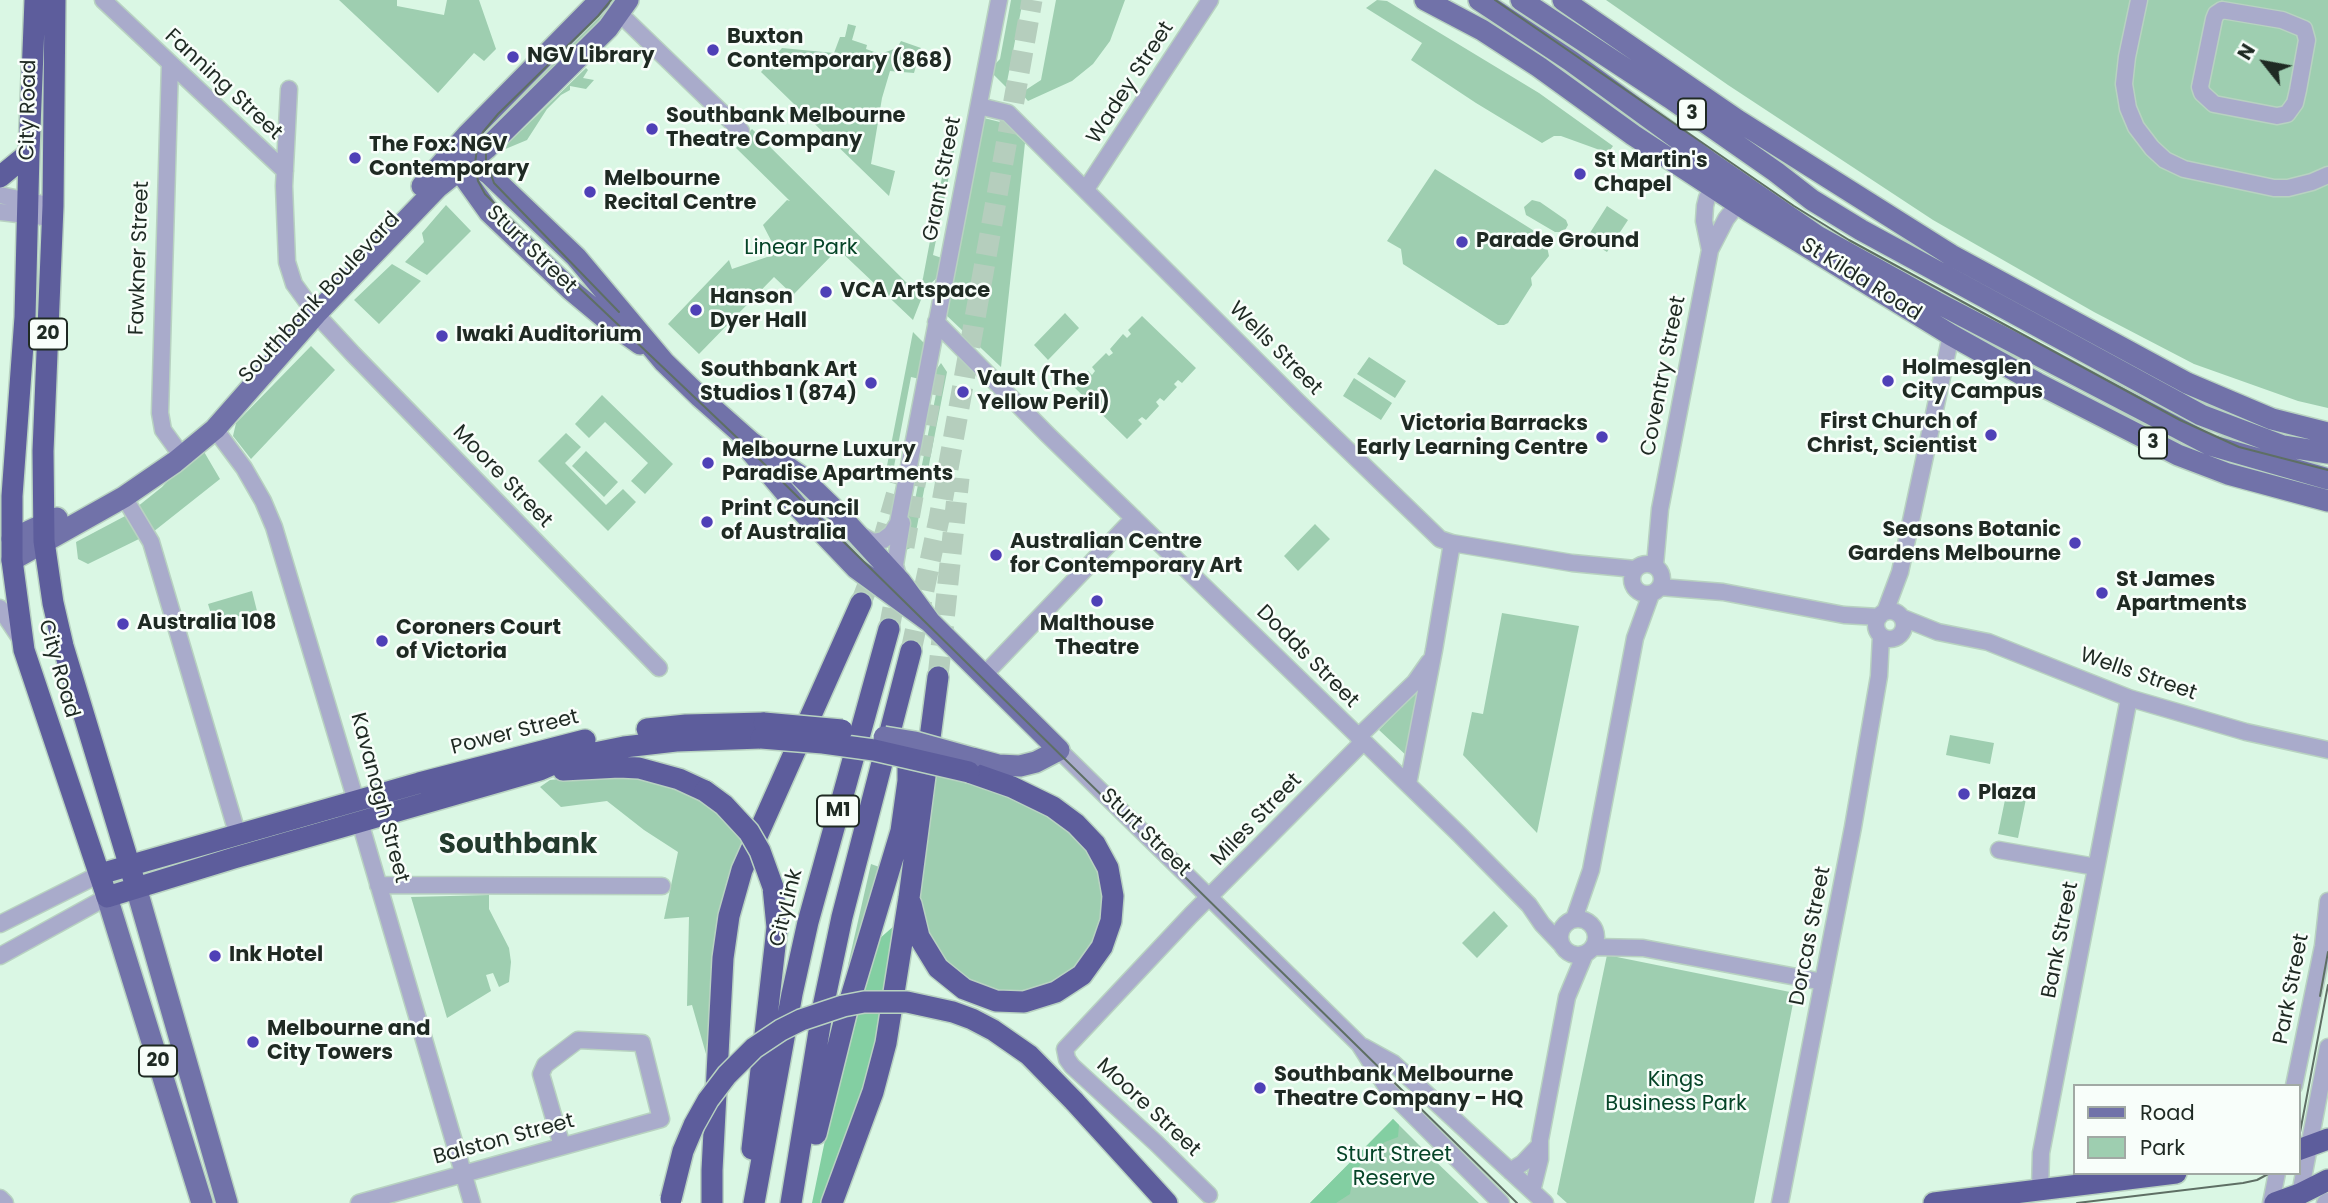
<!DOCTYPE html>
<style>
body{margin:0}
#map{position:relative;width:2328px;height:1203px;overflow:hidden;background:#daf7e4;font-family:Poppins,sans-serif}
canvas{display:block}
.legend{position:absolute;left:2073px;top:1084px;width:228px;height:91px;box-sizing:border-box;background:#f8fefa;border:2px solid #a1a9a4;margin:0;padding:9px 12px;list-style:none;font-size:21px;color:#1f2a23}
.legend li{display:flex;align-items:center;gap:14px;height:35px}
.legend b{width:35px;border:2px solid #a1a9a4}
.north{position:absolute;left:2230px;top:28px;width:70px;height:70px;-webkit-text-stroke:5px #f8fefa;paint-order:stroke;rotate:301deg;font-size:19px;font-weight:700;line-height:28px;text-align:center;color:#1f2a23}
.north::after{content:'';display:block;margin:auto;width:24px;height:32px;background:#1f2a23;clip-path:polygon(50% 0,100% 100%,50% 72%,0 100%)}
</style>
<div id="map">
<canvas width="2328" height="1203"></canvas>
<ul class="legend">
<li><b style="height:9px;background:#7172a9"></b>Road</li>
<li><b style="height:19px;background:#9eceb0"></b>Park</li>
</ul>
<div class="north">N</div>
</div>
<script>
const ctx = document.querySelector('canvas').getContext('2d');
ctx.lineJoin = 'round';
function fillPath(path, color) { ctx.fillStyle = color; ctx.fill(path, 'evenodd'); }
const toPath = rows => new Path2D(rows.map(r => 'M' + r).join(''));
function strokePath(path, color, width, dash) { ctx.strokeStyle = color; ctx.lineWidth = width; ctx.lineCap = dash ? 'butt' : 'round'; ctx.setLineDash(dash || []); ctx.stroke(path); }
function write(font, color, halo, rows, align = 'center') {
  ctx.font = font + ' Poppins,sans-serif'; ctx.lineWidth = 5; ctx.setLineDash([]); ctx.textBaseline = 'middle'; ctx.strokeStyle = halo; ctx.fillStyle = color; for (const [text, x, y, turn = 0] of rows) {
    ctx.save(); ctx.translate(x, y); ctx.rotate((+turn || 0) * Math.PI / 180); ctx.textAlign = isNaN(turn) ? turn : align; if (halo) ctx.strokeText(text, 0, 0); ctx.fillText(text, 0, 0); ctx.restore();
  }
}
fillPath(toPath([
 [339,0,397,0,397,6,444,15,447,0,479,0,496,49,484,61,474,53,438,93],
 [609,0,621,0,512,113,505,106],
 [1011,0,1023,0,1006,87,993,74,993,66,1000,59],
 [1056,0,1125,0,1110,41,1093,64,1072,81,1028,101,1021,93,1041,80],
 [1377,0,1387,1,1539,93,1613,146,1608,153,1561,136,1554,136,1542,143,1476,103,1411,60,1422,43,1366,8],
 [1606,0,2328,0,2328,408,2298,401,2194,364,2094,312,1933,220,1728,85],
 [848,24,856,26,852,40,867,45,866,49,880,54,897,48,901,41,921,48,914,73,890,71,882,98,871,164,895,171,889,196,761,72,782,48,834,53,840,37,845,37],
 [586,68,588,70,583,78,594,80,586,89,570,86,570,90,561,95,547,109,527,140,503,150,502,148,513,134,522,130],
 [984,118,1004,123,1025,143,1001,367,945,314],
 [752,129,918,294,923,278,949,140,956,141,933,255,942,258,938,277,921,292,924,292,913,320,838,249,793,295,774,277,699,354,668,324,729,260,732,269,773,255,776,250,763,225,787,200,790,201,736,148],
 [1435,169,1544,237,1546,242,1549,256,1531,278,1532,285,1508,323,1504,325,1498,325,1403,264,1401,249,1387,241],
 [1532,200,1540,202,1566,220,1568,225,1564,232,1555,232,1526,215,1524,207],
 [446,205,471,231,427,275,405,262,424,242,422,233],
 [1607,206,1628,220,1607,252,1586,239],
 [392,264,421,281,379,324,354,300],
 [1065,313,1079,328,1048,360,1034,345],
 [1142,316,1196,368,1182,383,1178,380,1174,384,1177,387,1164,401,1160,398,1156,402,1159,406,1146,420,1142,417,1138,420,1142,424,1127,439,1073,386,1088,371,1092,375,1095,371,1092,367,1106,353,1109,356,1113,353,1110,349,1123,334,1127,338,1131,334,1128,330],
 [913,332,924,343,925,352,920,379,911,377,892,477,885,476],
 [311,346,335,370,251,459,233,436,236,423],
 [1369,357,1406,381,1395,398,1357,374],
 [941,363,947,372,913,547,901,552,907,517,913,510,937,389,934,381,936,370],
 [1354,378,1392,403,1381,420,1343,396],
 [602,395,673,464,645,494,631,481,648,463,605,422,589,438,575,424],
 [566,433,581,447,565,463,606,505,623,489,636,502,608,531,538,461],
 [203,450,220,479,153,532,137,507,162,487,186,461],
 [586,451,618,482,604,497,572,466],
 [127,515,141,538,88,564,78,559,76,542],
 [1315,524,1330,539,1298,571,1284,556],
 [252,591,257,611,214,623,208,604],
 [1502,613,1579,626,1537,833,1463,755,1472,712,1483,714],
 [1422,686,1409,758,1379,730],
 [1950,735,1994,743,1990,764,1946,755],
 [936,770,1032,806,1069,830,1090,854,1102,883,1104,914,1096,944,1067,979,1013,997,947,971,920,920,919,905],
 [598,775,657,780,684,790,718,812,744,843,717,941,706,1054,692,1005,687,1006,689,917,664,919,678,852,644,830,607,801,561,807,540,787,550,780],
 [2007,790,2027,794,2018,838,1998,834],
 [871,864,882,868,850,969,848,965],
 [489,895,489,909,509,948,511,962,509,982,499,987,493,973,486,975,491,991,447,1018,411,897],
 [1494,911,1508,926,1477,958,1462,943],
 [1607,955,1795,993,1754,1203,1567,1203,1557,1194],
 [1393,1119,1430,1156,1479,1203,1310,1203]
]), '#9eceb0');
fillPath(toPath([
 [895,925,873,1062,853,1121,820,1203,812,1203,836,1087,856,1010,879,939],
 [1393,1119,1399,1125,1398,1137,1385,1142,1369,1153,1353,1175,1350,1194,1336,1203,1310,1203]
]), '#83cfa2');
strokePath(toPath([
 [904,547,935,372],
 [861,603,877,561,900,482],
 [889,629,898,582],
 [911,651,939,519,1032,0],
 [938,677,959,478]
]), '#b5cebd', 21, [21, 10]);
const minor = toPath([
 [103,0,285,171],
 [2139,0,2127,57,2124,84,2128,108,2136,127,2152,148,2165,160,2184,169,2274,188,2288,188,2312,182,2328,175],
 [2222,10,2282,20,2304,29,2307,40,2298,90,2295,103,2287,114,2277,116,2214,104,2202,93,2200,87,2214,19,2216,14,2222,10],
 [620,14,741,131],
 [170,64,160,413,163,430,176,448],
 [289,89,284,186,287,262,294,284,310,306],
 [979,106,1008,113,1298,402,1440,539,1452,543,1572,563,1635,569],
 [1086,189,1210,0],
 [0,195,53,206],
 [0,212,52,218],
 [1710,250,1704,221,1705,206,1707,198,1718,179],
 [316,314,353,354,659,668],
 [936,322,1048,435,1459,834,1529,905,1542,924,1561,944],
 [215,429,244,468,263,501,274,527,356,801],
 [124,497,151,542,238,836],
 [859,534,873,542,883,540,891,534,898,523,999,0],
 '1632 579a15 15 0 1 1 30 0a15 15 0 1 1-30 0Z',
 [1655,565,1660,509,1710,250,1726,219,1743,197],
 [899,580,895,565,902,523],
 [1660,587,1723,592,1844,615,1879,617],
 [0,608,20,638],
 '1876 625a14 14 0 1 1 28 0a14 14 0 1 1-28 0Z',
 [1885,612,1900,572,1951,335],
 [1903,618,1938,632,1988,642,2129,698,2246,732,2328,750],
 [984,675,1134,518],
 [1358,737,1415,682,1429,662],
 [1059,750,1359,1044,1389,1091,1501,1203],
 [1408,784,1434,650,1452,543],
 [360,822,472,1203],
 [1999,850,2096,867],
 [378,885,662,886],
 '1560 937a18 18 0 1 1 36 0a18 18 0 1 1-36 0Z',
 [1574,919,1591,870,1635,638,1651,594],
 [0,924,100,874],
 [1593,947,1643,948,1823,982],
 [0,956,107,897],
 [1364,1047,1393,1063,1545,1203],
 [2294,1086,2323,946,2328,901],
 [1510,1171,1523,1163,1539,1146],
 [2040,1190,2041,1153,2129,698],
 [1532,1191,1540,1159,1540,1140,1567,997,1585,954],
 [1209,1195,1156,1143,1072,1066,1067,1059,1065,1049,1191,915,1363,742],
 [0,1198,5,1203],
 [2297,1198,2300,1194,2328,1047],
 [359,1203,661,1119,642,1043,578,1040,545,1065,541,1074,562,1146],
 [1780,1203,1853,827,1879,676,1881,636],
 [2271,1203,2277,1173],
 [2325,1203,2328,1201]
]);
const major = toPath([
 [1425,0,1482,30,1539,67,1633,135,1749,211,1951,335,2037,383,2178,455,2228,474,2328,501],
 [1479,0,1571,61,1711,163,1817,236,1936,302,2210,445,2328,479],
 [1521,0,1670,98,1776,172,1812,200,1861,230,2201,415,2283,446,2328,453],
 [1563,0,1737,120,1951,255,2187,383,2272,419,2328,433],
 [461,156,489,174,576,257,664,362,700,397,752,443,799,475,834,509,900,581,930,622],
 [454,158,459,170,489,212,571,290,613,325,640,344],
 [422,186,468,134,600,0],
 [748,448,796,505,856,568,930,622,1059,750,1036,762,1020,766,998,765,972,758],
 [12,539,57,518],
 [12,560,124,497,175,462,215,429,316,314,438,187,487,148,608,28,628,0],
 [136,887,227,1203],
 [107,897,202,1203]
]);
const highway = toPath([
 [35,0,29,153,25,317,12,496,12,560,24,650,107,897,234,858,540,770,565,759,624,747,676,741,761,738],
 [55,0,53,206,43,451,44,541,53,603,63,646,136,887],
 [0,177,29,153],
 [647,729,686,725,764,723],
 [563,770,619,767,639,768,679,779,705,791],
 [100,874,419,783,585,740],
 [911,904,919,937,938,968,964,989,996,1001,1024,1002,1056,992,1082,975,1102,947,1111,921,1113,896,1108,868,1095,844,1076,824,1053,807,1012,787,969,772],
 [1074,1101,1167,1203],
 [816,1134,847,1010,901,831,908,781,908,756],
 [752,1149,775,946,777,927,773,887],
 [2298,1150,2328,1139],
 [712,1203,712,1170,723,958,729,916,742,870,861,603],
 [754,1203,792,994,808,922,889,629],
 [791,1203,823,1007,842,917,911,651],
 [832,1203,873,1092,886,1043,909,898,938,677],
 [1934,1203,2176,1173],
 [2275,1203,2300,1194,2328,1180]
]);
strokePath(minor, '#b8d2c1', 19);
strokePath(major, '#b8d2c1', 24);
strokePath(highway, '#b8d2c1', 24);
strokePath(minor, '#a9abcb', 16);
strokePath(major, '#7172a9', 21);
strokePath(highway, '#5d5d9c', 21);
strokePath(toPath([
 [611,0,598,16,498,114,483,132,478,141,475,164,478,181,485,194,571,280,749,449,1517,1203],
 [1495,0,1794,206,1849,240,2180,420,2239,447,2328,470],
 [491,134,486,147,486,160,494,183,619,312],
 [2320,996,2328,952],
 [2298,1143,2328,985],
 [2077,1203,2243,1183,2257,1180,2270,1173]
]), '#5e6f64', 2);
const majorBridge = toPath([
 [884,737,915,742,972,758]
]);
const highwayBridge = toPath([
 [764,723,842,730],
 [761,738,823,743,874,750,969,772],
 [705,791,724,805,749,832,760,851,773,887],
 [671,1199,683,1151,694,1125,708,1100,727,1075,754,1048,781,1030,801,1020,843,1006,864,1002,907,1002,953,1012,972,1019,993,1030,1029,1055,1074,1101]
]);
strokePath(majorBridge, '#b8d2c1', 24, []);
strokePath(highwayBridge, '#b8d2c1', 24, []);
strokePath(majorBridge, '#7172a9', 21);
strokePath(highwayBridge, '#5d5d9c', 21);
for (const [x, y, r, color] of [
 [713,50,7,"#4f40b7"],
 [513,57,7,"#4f40b7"],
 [652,129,7,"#4f40b7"],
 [355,158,7,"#4f40b7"],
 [1580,174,7,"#4f40b7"],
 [590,192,7,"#4f40b7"],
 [1462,242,7,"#4f40b7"],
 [826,292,7,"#4f40b7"],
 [696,310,7,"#4f40b7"],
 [442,336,7,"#4f40b7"],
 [1888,381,7,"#4f40b7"],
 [871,383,7,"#4f40b7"],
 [963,392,7,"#4f40b7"],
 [1991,435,7,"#4f40b7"],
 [1602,437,7,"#4f40b7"],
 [708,463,7,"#4f40b7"],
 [707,522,7,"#4f40b7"],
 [2075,543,7,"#4f40b7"],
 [996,555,7,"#4f40b7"],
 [2102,593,7,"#4f40b7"],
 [1097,601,7,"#4f40b7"],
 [123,624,7,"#4f40b7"],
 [382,641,7,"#4f40b7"],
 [1964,794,7,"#4f40b7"],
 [215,956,7,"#4f40b7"],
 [253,1042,7,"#4f40b7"],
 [1260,1088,7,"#4f40b7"]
]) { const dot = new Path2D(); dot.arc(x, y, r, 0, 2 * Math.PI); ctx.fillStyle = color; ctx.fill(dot); strokePath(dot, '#f8fefa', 2.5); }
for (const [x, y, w] of [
 [1692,114,28],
 [48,334,38],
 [2153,443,28],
 [838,811,42],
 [158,1061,38]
]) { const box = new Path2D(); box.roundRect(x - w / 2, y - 15.5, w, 31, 5); ctx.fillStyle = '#f8fefa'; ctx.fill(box); strokePath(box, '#1f2a23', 2); }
write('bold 19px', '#1f2a23', null, [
 ["3",1692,114],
 ["20",48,334],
 ["3",2153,443],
 ["M1",838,811],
 ["20",158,1061]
]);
write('bold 21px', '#1f2a23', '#f8fefa', [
 ["Buxton",727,38],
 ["Contemporary (868)",727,62],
 ["NGV Library",527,57],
 ["Southbank Melbourne",666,117],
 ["Theatre Company",666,141],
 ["The Fox: NGV",369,146],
 ["Contemporary",369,170],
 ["St Martin's",1594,162],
 ["Chapel",1594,186],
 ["Melbourne",604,180],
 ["Recital Centre",604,204],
 ["Parade Ground",1476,242],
 ["VCA Artspace",840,292],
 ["Hanson",710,298],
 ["Dyer Hall",710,322],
 ["Iwaki Auditorium",456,336],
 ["Holmesglen",1902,369],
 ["City Campus",1902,393],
 ["Southbank Art",857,371,"right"],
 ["Studios 1 (874)",857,395,"right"],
 ["Vault (The",977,380],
 ["Yellow Peril)",977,404],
 ["First Church of",1977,423,"right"],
 ["Christ, Scientist",1977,447,"right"],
 ["Victoria Barracks",1588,425,"right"],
 ["Early Learning Centre",1588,449,"right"],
 ["Melbourne Luxury",722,451],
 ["Paradise Apartments",722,475],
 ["Print Council",721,510],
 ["of Australia",721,534],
 ["Seasons Botanic",2061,531,"right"],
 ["Gardens Melbourne",2061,555,"right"],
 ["Australian Centre",1010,543],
 ["for Contemporary Art",1010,567],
 ["St James",2116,581],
 ["Apartments",2116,605],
 ["Australia 108",137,624],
 ["Malthouse",1097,625,"center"],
 ["Theatre",1097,649,"center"],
 ["Coroners Court",396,629],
 ["of Victoria",396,653],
 ["Plaza",1978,794],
 ["Ink Hotel",229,956],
 ["Melbourne and",267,1030],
 ["City Towers",267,1054],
 ["Southbank Melbourne",1274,1076],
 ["Theatre Company - HQ",1274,1100]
], 'left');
write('21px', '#1f2a23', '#f8fefa', [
 ["Wadey Street",1131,83,-57],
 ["Fanning Street",223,85,43],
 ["City Road",29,110,-89],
 ["Grant Street",943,179,-79],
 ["Sturt Street",531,250,44],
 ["Fawkner Street",140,258,-88],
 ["St Kilda Road",1861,280,32],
 ["Southbank Boulevard",320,298,-47],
 ["Wells Street",1275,349,45],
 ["Coventry Street",1664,376,-79],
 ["Moore Street",502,477,46],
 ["Dodds Street",1307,657,45],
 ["City Road",58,669,74],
 ["Wells Street",2138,675,19],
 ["Power Street",515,733,-14],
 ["Kavanagh Street",379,798,75],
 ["Miles Street",1257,820,-46],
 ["Sturt Street",1145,833,44],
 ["CityLink",787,908,-76],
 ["Dorcas Street",1811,936,-79],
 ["Bank Street",2061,940,-79],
 ["Park Street",2292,989,-79],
 ["Moore Street",1148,1108,43],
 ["Balston Street",504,1140,-15]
]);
write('21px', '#054427', '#f8fefa', [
 ["Linear Park",801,249],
 ["Kings",1676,1081],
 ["Business Park",1676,1105],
 ["Sturt Street",1394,1156],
 ["Reserve",1394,1180]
]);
write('bold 28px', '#233b2d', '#f8fefa', [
 ["Southbank",518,846]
]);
</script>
